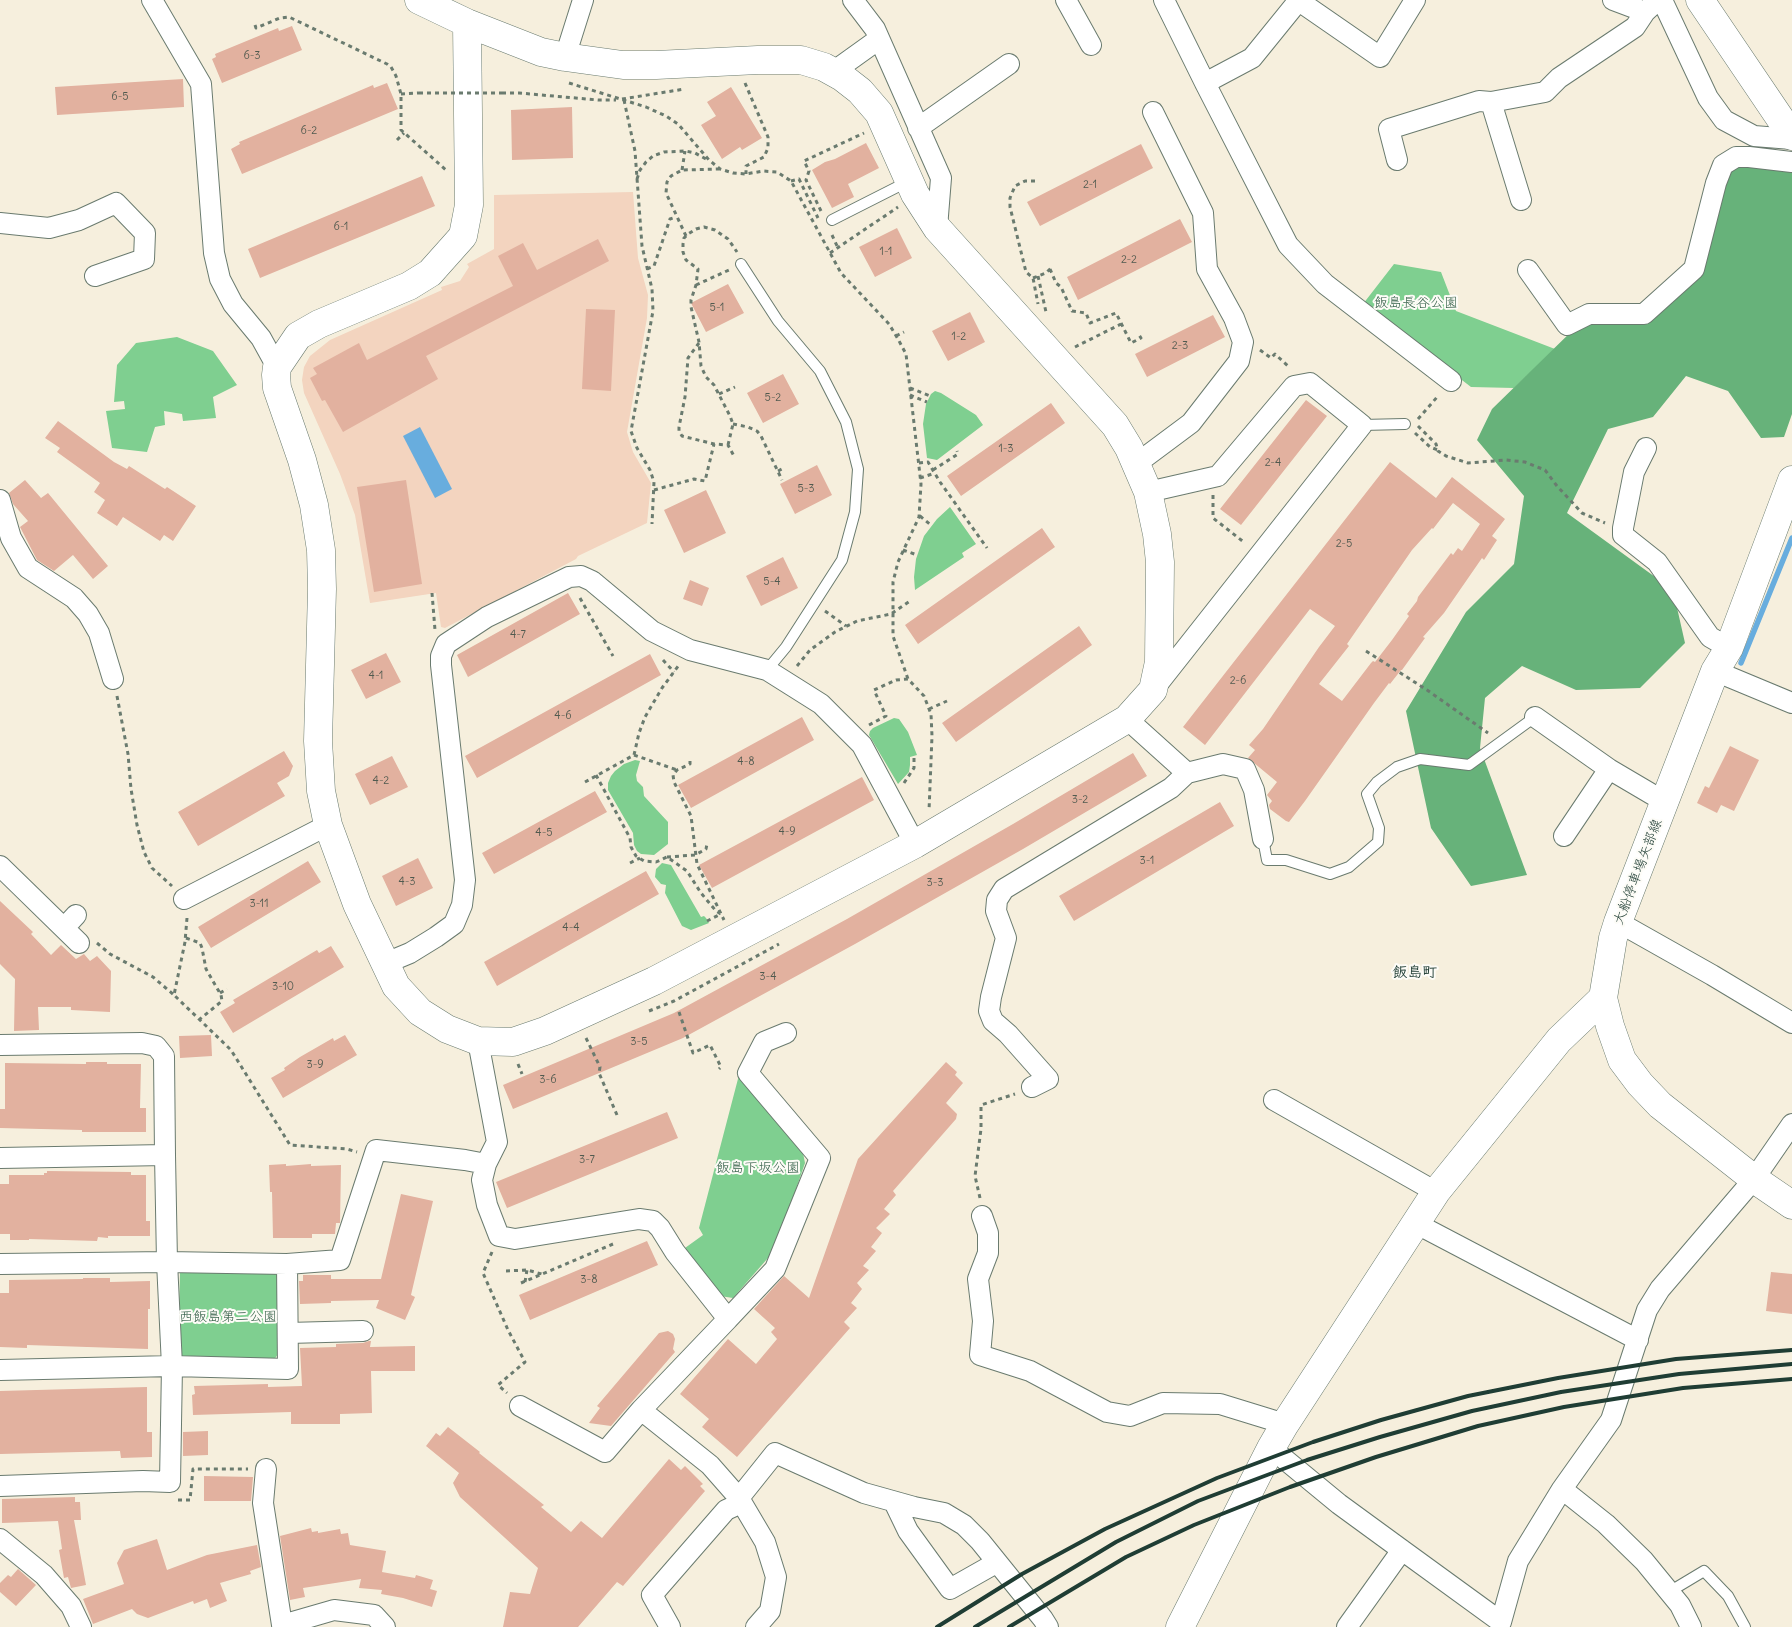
<!DOCTYPE html>
<meta charset="utf-8">
<style>
body{margin:0}
canvas{display:block;background:#f6efdd}
</style>
<canvas width="1792" height="1627"></canvas>
<script>
const ctx = document.querySelector('canvas').getContext('2d');
ctx.lineJoin = 'round';
function fillPath(path, color) { ctx.fillStyle = color; ctx.fill(path, 'evenodd'); }
const toPath = rows => new Path2D(rows.map(r => 'M' + r).join(''));
function strokePath(path, color, width, dash) { ctx.strokeStyle = color; ctx.lineWidth = width; ctx.lineCap = dash ? 'butt' : 'round'; ctx.setLineDash(dash || []); ctx.stroke(path); }
function write(font, color, halo, rows, align = 'center') {
  ctx.font = font + ' Delius,"Klee One",sans-serif'; ctx.lineWidth = 4; ctx.setLineDash([]); ctx.textBaseline = 'middle'; ctx.strokeStyle = halo; ctx.fillStyle = color; for (const [text, x, y, turn = 0] of rows) {
    ctx.save(); ctx.translate(x, y); ctx.rotate((+turn || 0) * Math.PI / 180); ctx.textAlign = isNaN(turn) ? turn : align; if (halo) ctx.strokeText(text, 0, 0); ctx.fillText(text, 0, 0); ctx.restore();
  }
}
fillPath(toPath([
 [633,192,638,258,648,295,647,318,627,432,633,452,651,483,647,523,578,556,576,559,445,628,441,627,436,593,370,603,355,515,340,474,304,393,302,380,304,367,310,356,330,340,442,290,441,287,460,281,469,267,467,264,494,249,494,195]
]), '#f3d4bf');
fillPath(toPath([
 [1394,264,1441,272,1456,311,1555,349,1514,388,1471,387,1363,304],
 [177,337,213,351,237,385,213,397,216,418,183,421,182,414,164,411,165,425,155,427,147,452,112,448,106,411,125,409,124,401,114,402,117,365,136,343],
 [935,391,941,393,976,415,983,425,937,460,927,458,923,424,926,404,931,394],
 [950,507,976,544,962,553,964,557,915,590,914,577,916,559,924,536,937,519],
 [894,718,899,719,908,732,917,755,910,757,910,765,909,772,898,784,869,735,870,731,873,728],
 [635,760,640,761,636,775,637,781,643,787,644,796,668,822,668,844,654,855,641,854,637,851,634,845,633,833,608,790,608,783,611,776,615,771,624,764],
 [662,863,671,865,701,917,704,916,706,918,709,923,691,930,682,926,665,893,666,885,661,884,655,877,656,869],
 [739,1075,803,1153,805,1163,775,1250,733,1298,720,1296,685,1248,703,1235,699,1228],
 [180,1273,278,1273,278,1354,274,1360,184,1360,178,1355]
]), '#7fcf90');
fillPath(toPath([
 [1724,158,1792,171,1792,414,1784,437,1761,438,1728,391,1686,376,1653,417,1608,429,1567,513,1673,590,1685,643,1640,688,1576,690,1522,666,1485,698,1480,748,1527,875,1471,886,1431,828,1406,711,1466,612,1514,564,1524,496,1477,440,1492,409,1576,327,1645,317,1696,271]
]), '#67b27a');
fillPath(toPath([
 [420,427,452,489,435,498,403,436]
]), '#68adde');
strokePath(toPath([
 [1741,663,1792,538]
]), '#68adde', 5.5);
fillPath(toPath([
 [292,26,302,50,222,83,212,59,216,57,215,54,278,28,279,31],
 [183,79,184,107,57,115,55,87],
 [387,83,398,109,242,174,231,149,240,144,239,142,373,85,374,88],
 [731,87,762,138,742,150,740,147,722,159,701,125,716,116,707,102],
 [572,107,573,158,512,160,511,110],
 [866,143,879,168,848,184,854,197,832,208,812,170,825,162,835,159],
 [1141,144,1153,168,1040,226,1027,202],
 [422,176,435,206,260,278,248,249],
 [1180,219,1192,242,1078,300,1067,277],
 [897,228,912,258,875,277,859,247],
 [598,239,609,261,426,356,438,379,343,432,325,400,322,401,310,378,317,374,313,368,359,343,367,360,513,286,498,256,523,243,537,270],
 [728,284,744,313,706,332,691,303],
 [586,309,615,310,611,391,582,389],
 [970,312,985,342,948,361,932,331],
 [1213,315,1225,337,1147,377,1135,354],
 [783,374,799,404,763,423,747,393],
 [1306,400,1327,416,1241,525,1220,509],
 [1051,403,1065,423,961,496,947,476],
 [58,421,114,462,127,469,129,466,165,489,167,487,196,506,173,541,164,535,160,541,123,517,117,526,97,513,105,500,94,492,100,483,57,452,60,448,45,438],
 [1390,462,1436,498,1452,477,1505,519,1492,536,1497,540,1484,560,1482,558,1444,613,1423,637,1425,638,1402,670,1401,670,1390,684,1389,683,1374,703,1305,801,1289,822,1286,821,1270,809,1269,805,1272,801,1267,795,1277,782,1248,758,1255,750,1249,745,1263,729,1319,647,1335,626,1310,609,1205,745,1183,727],
 [1453,503,1480,524,1462,551,1458,548,1453,555,1451,553,1418,597,1417,601,1407,614,1409,616,1392,640,1375,662,1373,661,1371,663,1342,701,1319,684,1349,646,1347,644,1412,550,1432,528,1433,529],
 [817,465,832,495,795,514,780,484],
 [25,480,41,498,48,493,108,566,93,579,73,555,54,571,37,560,20,527,28,521,13,504,9,493],
 [406,480,422,584,374,592,357,487],
 [706,490,726,533,684,553,664,510],
 [1042,528,1055,547,918,644,905,625],
 [783,557,798,588,761,606,746,576],
 [690,580,709,588,702,606,683,599],
 [568,593,580,614,468,677,457,655],
 [1079,626,1092,645,956,742,942,723],
 [386,653,401,682,366,699,351,670],
 [650,654,661,675,477,778,465,756],
 [802,717,814,740,691,808,678,785],
 [1730,746,1759,760,1734,811,1721,805,1717,813,1697,803,1705,786,1709,788],
 [284,751,293,766,289,776,277,783,285,796,198,846,178,812],
 [1133,753,1147,776,1023,849,855,944,683,1038,513,1109,503,1085,674,1013,847,919,1013,824],
 [392,756,408,787,370,805,355,774],
 [862,777,874,800,712,888,699,865],
 [595,791,607,812,494,874,482,853],
 [1220,802,1234,826,1074,921,1059,896],
 [418,858,433,888,396,906,382,876],
 [308,861,321,882,211,948,198,927],
 [646,871,659,894,497,986,484,962],
 [0,901,33,932,31,934,51,955,61,945,76,959,84,954,90,961,97,956,111,971,110,1012,71,1010,71,1007,38,1007,39,1030,14,1031,15,979,0,964],
 [331,946,344,967,233,1033,220,1012,235,1003,233,1000,317,950,319,953],
 [211,1035,212,1056,180,1058,179,1036],
 [345,1035,357,1055,283,1098,271,1078,285,1070,284,1068,300,1057,333,1038,334,1041],
 [86,1062,107,1062,107,1064,141,1064,140,1108,146,1108,146,1132,82,1132,82,1130,0,1128,0,1109,5,1109,5,1063,86,1064],
 [946,1062,957,1072,955,1075,963,1083,946,1103,957,1114,956,1119,893,1191,896,1195,884,1209,890,1214,876,1228,882,1233,871,1247,876,1251,863,1266,869,1270,857,1283,862,1289,851,1303,857,1308,844,1322,850,1328,737,1457,702,1427,709,1419,680,1394,728,1339,756,1364,777,1339,771,1332,775,1328,754,1309,784,1276,809,1298,858,1159],
 [667,1112,678,1138,507,1208,496,1182],
 [286,1164,286,1166,311,1164,311,1166,341,1165,340,1223,336,1223,335,1234,312,1234,312,1238,273,1238,272,1192,270,1192,269,1165],
 [47,1171,131,1172,131,1175,146,1175,146,1221,150,1221,150,1236,108,1236,108,1238,98,1237,97,1241,29,1239,29,1240,10,1240,10,1234,0,1234,0,1184,9,1184,9,1175,44,1175,44,1173,47,1173],
 [401,1194,433,1201,411,1295,415,1297,405,1320,376,1308,379,1300,331,1301,331,1303,300,1304,299,1281,303,1281,303,1275,331,1275,331,1279,381,1279],
 [647,1241,658,1265,530,1320,519,1295],
 [1771,1272,1792,1274,1792,1314,1766,1311],
 [83,1278,110,1278,110,1282,150,1281,150,1309,148,1309,148,1349,27,1345,27,1348,0,1347,0,1293,9,1293,9,1280,83,1279],
 [668,1331,673,1334,675,1339,673,1349,675,1352,611,1426,589,1423,600,1408,597,1406,659,1333],
 [369,1341,371,1341,370,1347,415,1346,415,1371,371,1371,372,1413,340,1414,340,1424,291,1424,291,1412,193,1415,192,1395,195,1394,194,1386,268,1384,268,1387,302,1386,300,1348,336,1347,336,1344,363,1343],
 [147,1387,147,1432,152,1432,152,1457,121,1458,120,1451,0,1454,0,1391],
 [448,1427,480,1452,479,1453,544,1505,541,1507,571,1532,581,1521,602,1538,669,1459,681,1470,685,1466,703,1484,700,1486,705,1491,623,1586,617,1582,578,1627,503,1627,510,1592,530,1594,538,1568,460,1497,453,1483,459,1473,426,1446,436,1433,440,1436],
 [208,1431,208,1455,183,1456,183,1432],
 [204,1476,253,1477,251,1501,204,1501],
 [75,1497,75,1502,80,1502,81,1520,74,1520,86,1585,71,1588,68,1577,64,1578,59,1550,62,1549,58,1521,2,1523,2,1499],
 [311,1528,312,1532,318,1531,318,1533,340,1529,341,1534,348,1533,350,1545,386,1551,382,1572,415,1578,416,1575,433,1580,430,1589,437,1591,432,1607,403,1598,381,1594,382,1590,359,1588,361,1579,303,1588,305,1597,290,1600,280,1536],
 [157,1539,167,1570,207,1555,257,1545,261,1567,250,1571,251,1574,220,1583,227,1601,210,1608,207,1599,194,1604,193,1601,148,1618,137,1614,132,1609,93,1624,83,1599,124,1584,117,1563,124,1550],
 [18,1569,36,1585,16,1606,0,1592,0,1583,8,1575,11,1577]
]), '#e2b19f');
const lane = toPath([
 [832,220,909,181],
 [741,264,778,321,820,371,846,422,858,469,855,512,842,560,786,647,767,670],
 [1362,425,1405,424],
 [1263,839,1267,860,1286,860,1330,874,1349,867,1378,842,1379,828,1367,794,1377,782,1397,767,1420,759,1469,765,1535,717],
 [1669,1592,1704,1571,1728,1596,1745,1627]
]);
const street = toPath([
 [152,0,201,84,214,253,220,279,233,304,261,338,277,367],
 [853,0,875,29,941,178,937,228],
 [1066,0,1091,45],
 [1164,0,1205,83,1288,245,1325,284,1451,381],
 [1613,0,1645,12],
 [1662,0,1708,98,1724,120,1754,136,1792,139],
 [1299,1,1380,57,1415,0],
 [565,57,583,0],
 [833,72,879,39],
 [1205,83,1252,58,1299,0],
 [1491,102,1521,200],
 [918,128,1009,64],
 [1397,160,1389,129,1479,101,1491,102,1545,92,1559,78,1635,27,1645,12,1658,0],
 [0,223,49,228,79,220,116,203,145,233,144,259,95,276],
 [1528,270,1567,325,1589,314,1644,314,1694,269,1716,183,1723,165,1736,157,1749,157,1792,162],
 [1646,448,1634,472,1623,528,1623,535,1657,562,1710,637,1729,648],
 [1136,464,1191,423,1239,361,1243,342,1234,318,1207,269,1203,213,1153,112],
 [1148,492,1218,476,1294,386,1310,383,1362,425,1157,685],
 [0,500,11,538,28,568,74,598,88,614,99,633,113,679],
 [1715,671,1792,703],
 [1535,717,1609,769,1665,802],
 [1127,719,1187,773,1223,764,1245,769,1254,790,1263,839],
 [1564,836,1609,769],
 [0,866,79,943],
 [184,899,328,825],
 [1618,922,1712,975,1792,1023],
 [64,928,76,915],
 [386,963,410,953,436,937,454,924,462,905,465,880,441,665,441,656,446,644,487,617,569,577,581,576,592,581,652,631,690,650,767,670,821,704,862,745,915,844],
 [478,1041,497,1142,486,1164,482,1180,487,1205,499,1236,515,1239,639,1219,653,1221,660,1228,675,1252,728,1319,641,1410,605,1452,520,1406],
 [0,1045,142,1043,156,1046,164,1056,165,1155],
 [1032,1087,1048,1079,1008,1034,993,1021,989,1011,991,997,1006,938,996,911,997,900,1004,889,1171,788,1187,773],
 [1274,1100,1436,1192],
 [0,1158,165,1155,167,1262,172,1366,170,1482,143,1481,0,1486],
 [982,1216,988,1233,988,1253,978,1279,983,1321,980,1355,1030,1371,1107,1412,1130,1416,1163,1403,1220,1404,1285,1424],
 [1415,1223,1638,1340],
 [0,1264,167,1262,287,1264,340,1260,376,1150,465,1160,486,1164],
 [728,1319,775,1269,820,1158,748,1073,764,1042,786,1033],
 [288,1333,363,1331],
 [0,1370,172,1366,288,1369,287,1264],
 [641,1410,710,1465,739,1498,765,1542,776,1577,770,1611,756,1627],
 [1271,1448,1339,1504,1402,1550],
 [266,1469,263,1503,282,1625,334,1610,374,1615,385,1627],
 [1562,1489,1606,1524,1644,1561,1680,1605,1691,1627],
 [739,1498,775,1453,864,1493,914,1507,944,1513,964,1525,980,1541,1043,1619,1048,1627],
 [894,1502,908,1531,950,1589,996,1563],
 [0,1539,44,1575,71,1606,81,1627],
 [670,1627,652,1595,726,1510,741,1503],
 [1347,1627,1402,1550,1501,1622,1518,1561,1562,1489,1611,1420,1647,1310,1660,1289,1754,1179,1792,1124]
]);
const secondary = toPath([
 [419,0,467,23,541,52,565,57,623,65,656,65,758,60,801,60,824,67,842,77,860,91,879,113,915,194,937,228,1115,425,1129,448,1148,492,1157,534,1160,562,1159,662,1153,690,1127,719,915,844,654,981,545,1031,513,1042,478,1041,447,1029,420,1012,396,986,357,904,328,825,321,791,318,741,322,589,321,550,314,505,302,460,277,388,276,375,277,367,298,336,319,324,409,286,430,273,463,236,469,205,467,23],
 [1700,0,1792,136],
 [1792,480,1729,648,1715,671,1618,922,1613,938,1603,998,1610,1026,1622,1060,1640,1084,1660,1105,1754,1179,1792,1205],
 [1180,1627,1271,1448,1285,1424,1436,1192,1559,1040,1603,998]
]);
strokePath(lane, '#6a7b6f', 12);
strokePath(street, '#6a7b6f', 22);
strokePath(secondary, '#6a7b6f', 29);
strokePath(toPath([
 [255,25,256,28,280,18,289,17,387,64,391,67,396,76,401,94,401,130,446,170],
 [569,83,646,107,666,116,678,124,709,160,720,169,733,173,746,174,763,171,777,172,791,181,841,273,889,324,898,339,906,354,921,484,919,517,898,562,893,582,893,636,908,679],
 [745,83,768,137,768,148,764,157,746,166,746,174],
 [502,93,519,93,598,100,616,100],
 [401,94,419,93],
 [622,99,685,89],
 [624,100,635,151,642,246,652,289,653,311,631,431,637,448,650,470,654,482,652,524],
 [397,140,404,133],
 [682,170,685,151],
 [637,179,640,170,646,162,653,156,664,152,686,151,695,153,706,159],
 [791,181,799,179,818,218],
 [1035,181,1025,181,1015,186,1010,198,1010,207,1026,272,1033,278,1038,304],
 [821,211,806,180,809,171,804,161,864,133],
 [832,235,838,248],
 [686,236,666,193,667,182,671,176,682,170,719,169],
 [830,253,898,207],
 [647,269,654,266,670,219,676,217],
 [1050,269,1056,283,1061,287,1072,311,1086,313,1090,323,1116,313,1131,343,1141,338,1139,335],
 [1038,276,1046,312],
 [1033,278,1046,273,1052,267],
 [696,285,729,270],
 [896,336,904,332],
 [699,343,688,358,685,397,679,427,679,431,682,436,714,444,728,445,735,458],
 [1075,347,1121,324],
 [1260,350,1271,358,1275,354,1289,367],
 [910,388,930,396],
 [719,394,735,387],
 [910,395,927,402],
 [1418,419,1438,396],
 [733,424,748,427,757,431,761,436,782,480],
 [1418,426,1436,444,1438,451,1446,456,1468,463,1506,460,1525,462,1545,470,1557,486,1582,513,1605,523],
 [1415,433,1430,447,1438,450],
 [728,445,733,424,730,416,714,385,706,377,701,366,699,342,691,307,691,300,696,285,698,269,686,260,683,252,683,244,684,238,688,234,696,229,704,227,715,230,728,239,737,252],
 [919,463,928,462,940,482,987,548],
 [933,470,958,454,957,451],
 [778,471,784,468],
 [920,478,935,473],
 [654,490,694,479,705,481,714,444],
 [1213,495,1213,518,1245,543],
 [920,516,932,526],
 [903,550,917,555],
 [432,593,435,630],
 [580,598,613,656],
 [825,611,846,626],
 [1366,651,1427,690,1488,733],
 [663,660,674,672],
 [797,666,810,650,835,632,857,621,891,614,910,601],
 [117,696,128,754,131,789,137,825,144,852,152,868,172,886],
 [929,709,947,701],
 [869,725,886,716,874,690,896,680,908,679,924,696,931,714,932,736,929,811],
 [634,755,677,770],
 [690,761,690,764,677,770,673,775,674,782,691,816,697,864,724,920],
 [596,775,630,838,631,847,636,856,644,861,656,862,667,857,687,871,701,893,716,911,721,914,707,921],
 [585,782,634,755,639,733,645,717,662,688,679,665],
 [904,783,914,768,914,757],
 [667,857,695,855,706,849,707,844],
 [630,863,640,858],
 [187,918,185,942,174,995,231,1050,290,1145,347,1149,357,1152],
 [186,938,200,943,202,948,206,969,221,995,222,1001,200,1019],
 [97,943,110,954,153,977,174,995],
 [220,993,227,989],
 [649,1011,674,1001,779,944],
 [679,1012,693,1053,710,1045,721,1067,719,1069],
 [586,1038,600,1067,599,1073,617,1115],
 [518,1064,522,1074],
 [980,1198,975,1176,981,1129,981,1105,1015,1094],
 [492,1252,483,1273,508,1330,525,1362,498,1385,507,1393],
 [506,1271,527,1270,542,1274],
 [525,1282,527,1270],
 [521,1283,613,1244],
 [178,1500,190,1500,193,1469,248,1469]
]), '#6a7b6f', 3, [4, 4]);
strokePath(lane, '#fff', 10);
strokePath(street, '#fff', 20);
strokePath(secondary, '#fff', 28);
strokePath(toPath([
 [937,1627,1022,1574,1105,1529,1217,1478,1313,1442,1381,1420,1468,1396,1558,1378,1676,1359,1792,1350],
 [975,1627,1116,1542,1198,1501,1307,1460,1380,1437,1472,1411,1561,1392,1679,1374,1792,1364],
 [1009,1627,1126,1557,1194,1525,1290,1487,1376,1457,1478,1426,1564,1407,1683,1388,1792,1379]
]), '#1f3d34', 4);
strokePath(toPath([
 [419,93,502,93]
]), '#6a7b6f', 3, [4, 4]);
write('11px', '#505a4f', null, [
 ["6-3",252,56],
 ["6-5",120,97],
 ["6-2",309,131],
 ["2-1",1090,185],
 ["6-1",341,227],
 ["1-1",886,252],
 ["2-2",1129,260],
 ["5-1",717,308],
 ["1-2",959,337],
 ["2-3",1180,346],
 ["5-2",773,398],
 ["1-3",1006,449],
 ["2-4",1273,463],
 ["5-3",806,489],
 ["2-5",1344,544],
 ["5-4",772,582],
 ["4-7",518,635],
 ["4-1",376,676],
 ["2-6",1238,681],
 ["4-6",563,716],
 ["4-8",746,762],
 ["4-2",381,781],
 ["3-2",1080,800],
 ["4-9",787,832],
 ["4-5",544,833],
 ["3-1",1147,861],
 ["4-3",407,882],
 ["3-3",935,883],
 ["3-11",259,904],
 ["4-4",571,928],
 ["3-4",768,977],
 ["3-10",283,987],
 ["3-5",639,1042],
 ["3-9",315,1065],
 ["3-6",548,1080],
 ["3-7",587,1160],
 ["3-8",589,1280]
]);
write('14px', '#37624b', '#fdfcf7', [
 ["飯島長谷公園",1416,303],
 ["飯島下坂公園",758,1168],
 ["西飯島第二公園",228,1317]
]);
write('14px', '#1f3d34', '#fdfcf7', [
 ["大船停車場矢部線",1638,872,-69]
]);
write('bold 15px', '#1f3d34', '#fdfcf7', [
 ["飯島町",1415,973]
]);
</script>
